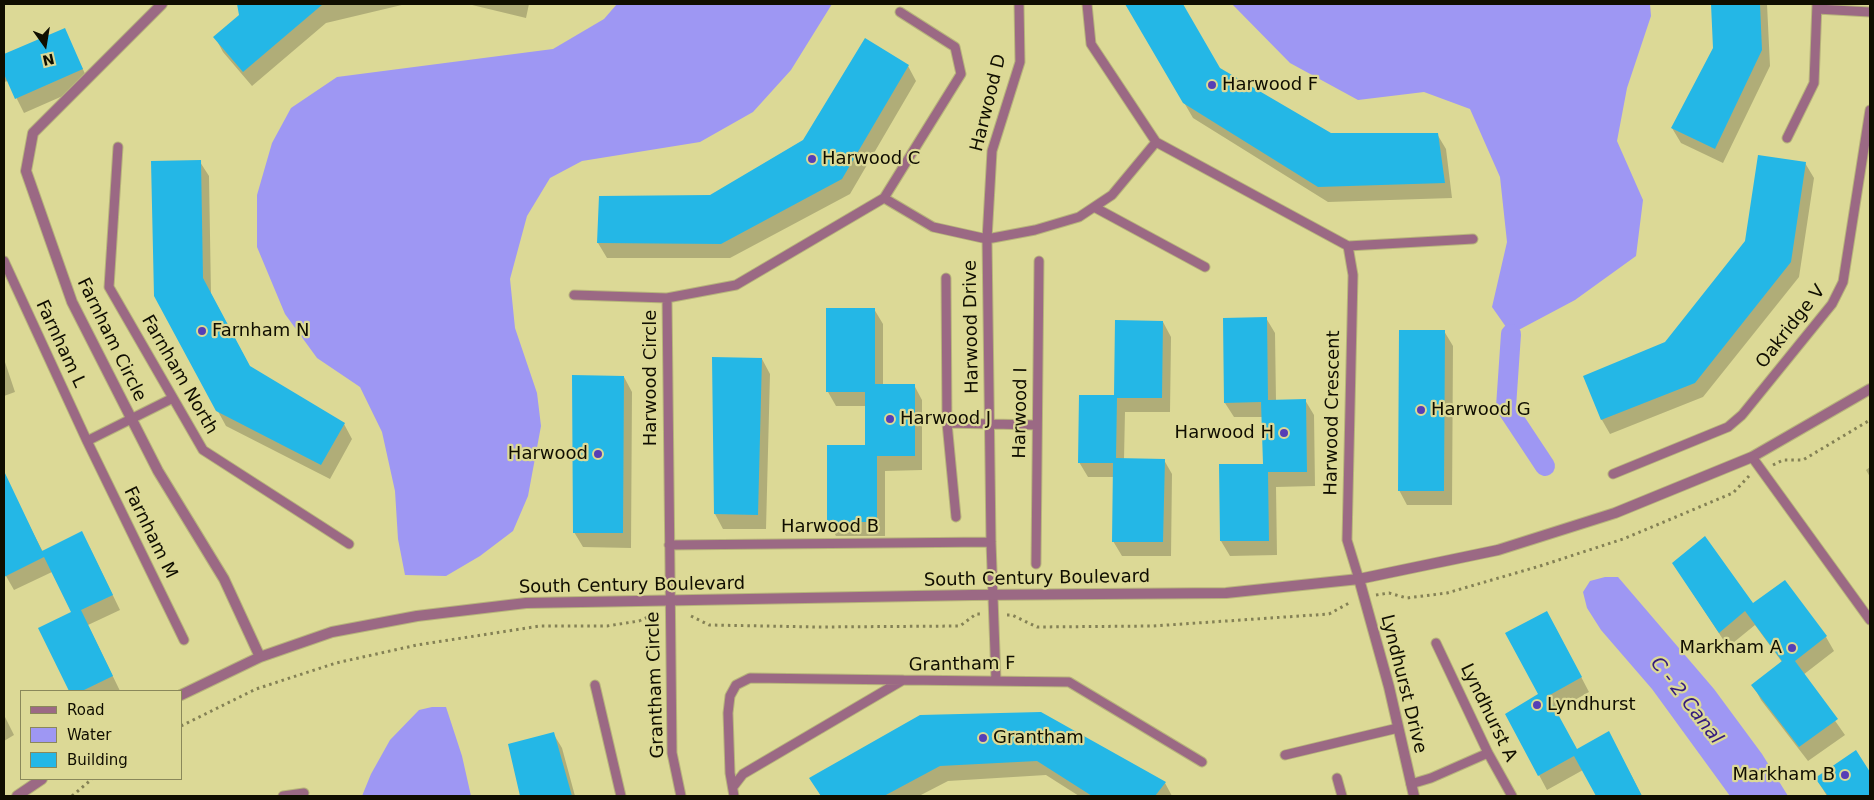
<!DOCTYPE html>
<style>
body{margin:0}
#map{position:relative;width:1874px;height:800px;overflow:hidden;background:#dcd996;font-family:"DejaVu Sans",sans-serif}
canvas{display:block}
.frame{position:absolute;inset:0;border:5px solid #100e00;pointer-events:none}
.legend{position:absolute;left:20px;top:690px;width:162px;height:90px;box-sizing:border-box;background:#dcd996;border:1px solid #8a885a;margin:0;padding:6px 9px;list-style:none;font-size:15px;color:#100e00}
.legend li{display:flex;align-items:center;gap:10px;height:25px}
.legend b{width:25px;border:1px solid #8a885a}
.north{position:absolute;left:20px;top:20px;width:50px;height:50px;-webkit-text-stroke:4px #dcd996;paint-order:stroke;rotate:167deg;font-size:14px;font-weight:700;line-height:20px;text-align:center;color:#100e00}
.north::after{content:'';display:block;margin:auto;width:18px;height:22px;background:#100e00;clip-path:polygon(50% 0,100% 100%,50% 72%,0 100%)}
</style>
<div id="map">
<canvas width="1874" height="800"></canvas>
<div class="frame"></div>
<ul class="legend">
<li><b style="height:6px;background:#9b6984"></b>Road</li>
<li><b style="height:14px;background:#9e97f3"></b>Water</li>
<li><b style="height:14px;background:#24b7e6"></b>Building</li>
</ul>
<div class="north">N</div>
</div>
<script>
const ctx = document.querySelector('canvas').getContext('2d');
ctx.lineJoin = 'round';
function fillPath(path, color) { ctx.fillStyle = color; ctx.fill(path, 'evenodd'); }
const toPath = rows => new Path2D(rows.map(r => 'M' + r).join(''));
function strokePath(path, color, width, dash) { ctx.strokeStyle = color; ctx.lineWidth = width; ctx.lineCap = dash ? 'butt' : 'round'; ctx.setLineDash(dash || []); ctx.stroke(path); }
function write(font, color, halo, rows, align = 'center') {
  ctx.font = font + ' "DejaVu Sans",sans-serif'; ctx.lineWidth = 4.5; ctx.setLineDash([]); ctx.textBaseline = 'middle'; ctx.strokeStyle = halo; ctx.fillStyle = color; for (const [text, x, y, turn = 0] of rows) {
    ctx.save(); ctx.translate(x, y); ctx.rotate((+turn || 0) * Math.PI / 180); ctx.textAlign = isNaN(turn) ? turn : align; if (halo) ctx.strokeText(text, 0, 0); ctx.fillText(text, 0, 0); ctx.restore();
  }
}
fillPath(toPath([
 [617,4,832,4,791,70,753,112,700,142,582,161,550,178,527,216,510,279,515,328,537,393,541,426,528,496,513,531,480,556,446,576,405,575,398,539,395,491,382,432,360,387,317,358,285,314,257,247,257,195,272,143,291,108,337,77,553,49,604,19],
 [1232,4,1650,4,1651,16,1627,88,1617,141,1643,200,1636,256,1575,300,1511,334,1492,307,1507,242,1500,177,1470,109,1424,92,1358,100,1290,63],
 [1605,577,1618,577,1714,689,1762,754,1788,796,1730,796,1652,689,1601,630,1587,608,1583,592,1590,581],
 [432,707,446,707,462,756,471,796,362,796,371,774,390,740,419,710]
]), '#9e97f3');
fillPath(toPath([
 [238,4,406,4,326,23,252,86,223,52,215,37,241,15],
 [468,4,529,4,526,18],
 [1127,4,1181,4,1220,69,1331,134,1437,134,1446,149,1452,198,1328,202,1193,118],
 [1712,4,1767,4,1770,66,1723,163,1681,143,1672,128,1714,48],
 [64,30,90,84,24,113,8,81,4,82,4,55],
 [908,66,916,81,850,194,730,258,607,258,598,243,710,196,804,140],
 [200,162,209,176,211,294,250,367,344,424,352,439,330,479,226,426,155,296],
 [1805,163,1814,178,1799,277,1703,397,1610,434,1602,420,1585,377,1665,343,1746,242],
 [874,309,883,324,883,385,914,385,922,400,922,470,885,471,885,536,836,536,828,522,866,447,866,406,836,406,828,392],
 [1266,318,1275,333,1276,401,1305,400,1314,415,1315,486,1276,487,1277,555,1230,556,1221,541,1220,466,1264,465,1263,417,1234,417,1225,403],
 [1163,322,1171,337,1170,412,1125,412,1124,459,1164,460,1172,474,1171,556,1122,556,1113,541,1114,477,1088,477,1079,462,1115,397],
 [1444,331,1453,346,1452,505,1407,505,1399,490],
 [4,359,15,392,4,396],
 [762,359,770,374,766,529,723,529,715,514],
 [624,377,632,392,631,548,583,547,574,532],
 [1870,467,1870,477,1866,470],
 [9,486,43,552,90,548,120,610,88,625,120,691,70,691,40,629,72,613,52,572,14,590,6,576,4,572,4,489],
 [1673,563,1753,605,1826,637,1834,651,1803,675,1845,735,1808,761,1761,700,1753,685,1782,662,1755,625,1728,647],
 [1555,627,1589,692,1555,711,1577,750,1617,748,1642,796,1598,796,1583,770,1547,790,1539,775,1540,694],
 [4,715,14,735,4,741],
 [920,716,1165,783,1172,796,1079,796,1046,775,948,781,919,796,821,796,811,778],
 [553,733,562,748,575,796,521,796,510,745],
 [1856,752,1870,774,1870,796,1827,796,1816,778]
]), '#0003');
strokePath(toPath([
 [1511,334,1506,407,1545,466]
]), '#9e97f3', 20);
fillPath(toPath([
 [237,4,323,4,243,72,213,37,239,15],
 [1125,4,1183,4,1220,68,1331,133,1438,133,1445,183,1318,187,1183,103],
 [1711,4,1760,4,1762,50,1715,149,1671,128,1713,48],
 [65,28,83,69,15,99,4,74,4,54],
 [865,38,909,65,842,179,721,244,597,243,599,196,710,195,803,140],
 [1758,155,1806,162,1791,262,1695,383,1601,420,1583,376,1665,342,1745,241],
 [201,160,203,278,250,366,345,423,321,465,216,411,154,296,151,161],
 [826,308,875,308,875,384,915,384,915,456,877,456,877,522,827,522,827,445,865,445,865,392,826,392],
 [1267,317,1268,400,1306,399,1307,472,1268,472,1269,541,1220,541,1219,464,1263,464,1261,402,1224,403,1223,318],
 [1115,320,1163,321,1162,398,1117,398,1116,458,1165,459,1163,542,1112,542,1113,463,1078,463,1079,395,1114,395],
 [1399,330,1445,330,1444,491,1398,491],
 [712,357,762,358,758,515,714,514],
 [572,375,624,376,623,533,573,533],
 [4,471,42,551,82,531,113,595,81,610,113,676,82,691,69,691,38,628,71,612,44,557,4,577],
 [1705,536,1753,603,1785,580,1827,636,1795,661,1838,719,1799,747,1751,685,1782,661,1745,611,1719,633,1672,563],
 [1547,611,1582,677,1548,696,1577,749,1609,731,1642,796,1596,796,1574,756,1538,776,1505,714,1538,694,1505,633],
 [1041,712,1166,782,1155,796,1092,796,1037,761,940,766,884,796,821,796,809,778,920,715],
 [554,732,572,796,520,796,508,744],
 [1856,750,1870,772,1870,796,1828,796,1815,778]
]), '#24b7e6');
const lane = toPath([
 [1087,4,1091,44,1156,142,1348,246,1473,239],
 [1817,9,1870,12],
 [1787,138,1814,83,1817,4],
 [118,147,109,287,203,450,349,544],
 [884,198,961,74,955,47,900,12],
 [1094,207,1205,267],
 [1348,246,1353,275,1347,540,1359,579],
 [4,261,87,441,184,640],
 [946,278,947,423,956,517],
 [574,295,667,298,736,285,884,198,933,227,987,239,1035,230,1079,217,1112,195,1156,142],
 [667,298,672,753,681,796],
 [947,423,1037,425],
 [87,441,173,398],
 [1752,457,1870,620],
 [1613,474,1728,427,1742,415,1832,304,1843,282,1870,110],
 [669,545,991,542],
 [1036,564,1039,261],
 [1436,643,1488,753,1512,796],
 [996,680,991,542,987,239,992,151,1020,62,1019,4],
 [595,685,621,796],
 [1285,755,1398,728],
 [1337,778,1342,796],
 [1411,784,1431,778,1488,753],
 [733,787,743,774,903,680,1069,682,1202,762],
 [283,796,304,793],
 [734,796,730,773,728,713,730,696,736,685,750,678,903,680]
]);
const street = toPath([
 [162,4,33,133,26,171,72,302,158,471,224,579,260,657],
 [1359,579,1389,687,1414,796],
 [181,695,260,657,332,632,417,616,526,603,972,595,1226,593,1359,579,1498,550,1615,513,1752,457,1870,389],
 [17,796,42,779]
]);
strokePath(lane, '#b7b47b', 11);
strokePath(street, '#b7b47b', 12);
strokePath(toPath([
 [1773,465,1783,460,1803,460,1870,420],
 [1376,595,1389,593,1407,598,1447,593,1540,566,1623,539,1733,493,1749,476],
 [1007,615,1012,615,1037,627,1153,626,1329,614,1351,602],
 [691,616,709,625,819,627,960,626,976,614,980,614],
 [181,726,256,689,336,663,417,645,540,626,607,626,639,621,650,616],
 [72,796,92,779]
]), '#848155', 3, [2.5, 4]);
strokePath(lane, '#9b6984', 9);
strokePath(street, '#9b6984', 10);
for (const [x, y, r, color] of [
 [1212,85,5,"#563eb6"],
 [812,159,5,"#563eb6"],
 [202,331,5,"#563eb6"],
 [1421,410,5,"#563eb6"],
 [890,419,5,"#563eb6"],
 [1284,433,5,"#563eb6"],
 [598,454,5,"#563eb6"],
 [1792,648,5,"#563eb6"],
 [1537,705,5,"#563eb6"],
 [983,738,5,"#563eb6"],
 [1845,775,5,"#563eb6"]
]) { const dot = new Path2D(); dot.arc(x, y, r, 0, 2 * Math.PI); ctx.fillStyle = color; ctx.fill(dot); strokePath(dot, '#dcd996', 2); }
write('18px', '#100e00', '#dcd996', [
 ["Harwood F",1222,85],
 ["Harwood C",822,159],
 ["Farnham N",212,331],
 ["Harwood G",1431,410],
 ["Harwood J",900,419],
 ["Harwood H",1274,433,"right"],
 ["Harwood",588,454,"right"],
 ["Markham A",1782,648,"right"],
 ["Lyndhurst",1547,705],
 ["Grantham",993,738],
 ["Markham B",1835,775,"right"]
], 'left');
write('18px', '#100e00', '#dcd996', [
 ["Harwood D",989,103,-76],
 ["Harwood Drive",972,327,-91],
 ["Oakridge V",1791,327,-52],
 ["Farnham Circle",111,340,64],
 ["Farnham L",60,344,65],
 ["Farnham North",179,375,60],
 ["Harwood Circle",651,378,-90],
 ["Harwood I",1021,413,-89],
 ["Harwood Crescent",1333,413,-89],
 ["Harwood B",830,527],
 ["Farnham M",150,533,64],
 ["South Century Boulevard",1037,579,-1],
 ["South Century Boulevard",632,586,-1],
 ["Grantham F",962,665,-1],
 ["Lyndhurst Drive",1403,684,76],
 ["Grantham Circle",656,685,-92],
 ["Lyndhurst A",1488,713,64]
]);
write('italic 19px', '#341a7e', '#dcd996', [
 ["C - 2 Canal",1686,701,52]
]);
</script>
